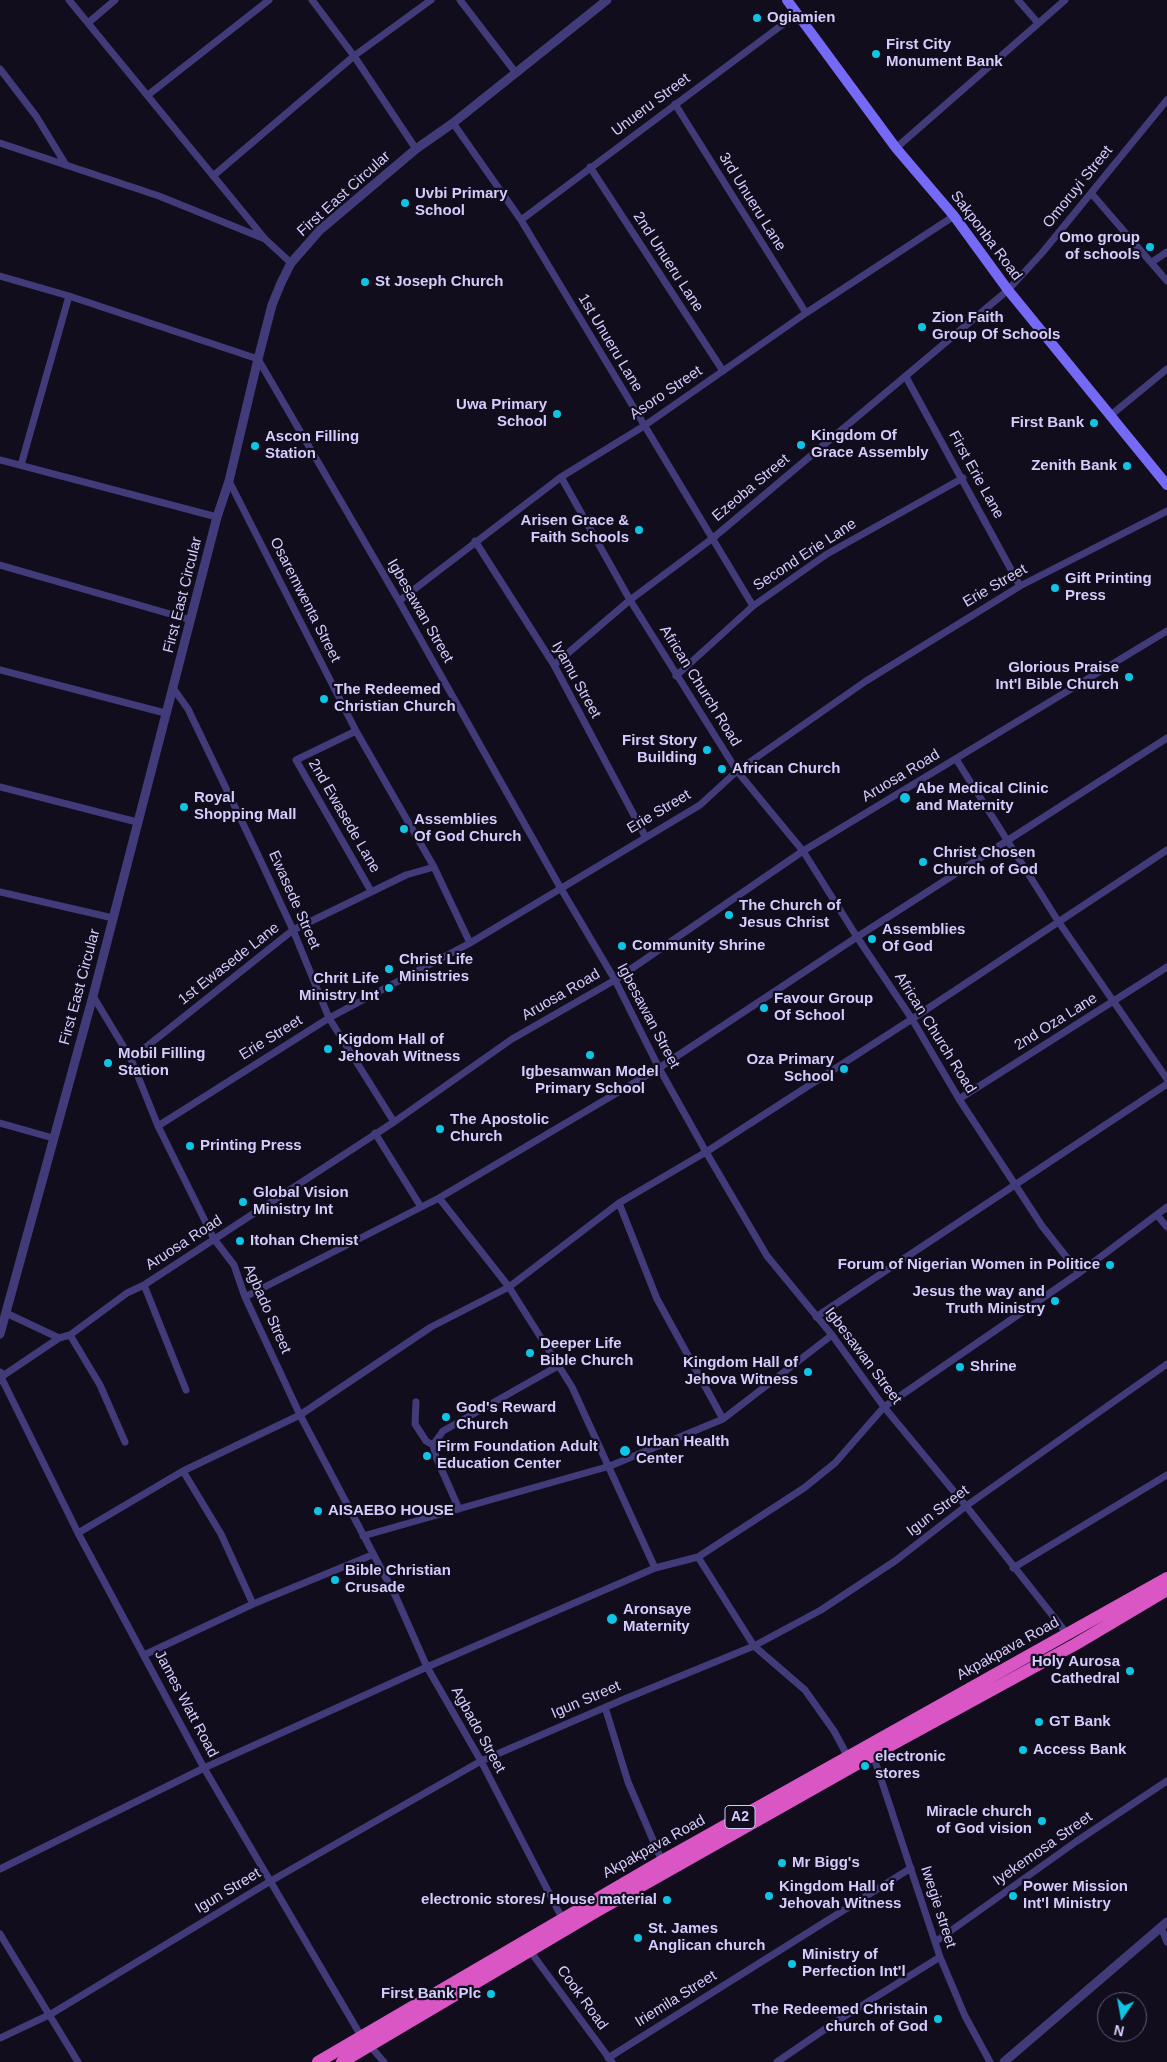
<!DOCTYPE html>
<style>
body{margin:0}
#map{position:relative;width:1167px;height:2062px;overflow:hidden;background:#110d1d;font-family:Arial,sans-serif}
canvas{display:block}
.north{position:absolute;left:1097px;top:1992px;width:50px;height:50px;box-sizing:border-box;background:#110d1d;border:1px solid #5f5976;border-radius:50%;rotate:192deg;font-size:14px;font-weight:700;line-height:20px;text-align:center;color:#d4ccfc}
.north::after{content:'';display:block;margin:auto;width:18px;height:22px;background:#0fc5e5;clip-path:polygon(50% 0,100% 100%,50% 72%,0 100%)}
</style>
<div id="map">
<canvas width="1167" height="2062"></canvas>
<div class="north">N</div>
</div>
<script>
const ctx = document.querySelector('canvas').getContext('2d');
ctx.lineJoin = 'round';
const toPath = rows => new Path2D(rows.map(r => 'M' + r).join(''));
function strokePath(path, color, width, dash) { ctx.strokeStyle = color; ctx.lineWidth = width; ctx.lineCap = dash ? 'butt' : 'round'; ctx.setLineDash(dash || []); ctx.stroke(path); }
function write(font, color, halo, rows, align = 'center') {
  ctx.font = font + ' Arial,sans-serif'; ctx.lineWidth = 4.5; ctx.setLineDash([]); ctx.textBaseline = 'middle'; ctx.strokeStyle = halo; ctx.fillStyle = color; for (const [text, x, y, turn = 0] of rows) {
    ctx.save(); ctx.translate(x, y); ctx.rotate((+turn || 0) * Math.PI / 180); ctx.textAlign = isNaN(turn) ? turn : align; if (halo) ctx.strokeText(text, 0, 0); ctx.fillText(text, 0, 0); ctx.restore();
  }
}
strokePath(toPath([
 [69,0,265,239,291,263],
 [312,0,354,56,416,149],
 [460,0,516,73],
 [1018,0,1038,23],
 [88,23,115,0],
 [0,69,36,116,66,165],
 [148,95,269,0],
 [675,104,806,313],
 [453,123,521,220,753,606],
 [0,143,159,196,265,239],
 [896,148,1065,0],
 [590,167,723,371],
 [213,176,354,56,431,0],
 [1091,193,1167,281],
 [521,220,798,13],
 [1152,262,1167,252],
 [0,276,69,296,258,359,399,601,560,887,615,980,659,1068,706,1152,767,1256,832,1335,884,1407,966,1506,1068,1635],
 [906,377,1020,586],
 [1111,415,1167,369],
 [0,460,217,517],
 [21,465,69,296],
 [561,477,630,600,737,771,803,851,857,937,912,1019,959,1099,1016,1186,1042,1226,1079,1273],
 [229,481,356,731,434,867,470,943],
 [475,541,554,665,645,836],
 [0,565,191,620],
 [399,601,561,477,644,426,806,313,954,216],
 [554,665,630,600,713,538,1008,290,1042,253,1167,100],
 [0,670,165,713],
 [676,676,753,606,827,554,963,478],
 [173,688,188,709,258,855,293,930,329,1018,394,1122],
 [356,731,296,760,371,891],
 [956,759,1058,921,1167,1079],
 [0,787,137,822],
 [0,892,113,918],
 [93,996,131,1059,158,1126,214,1239,234,1265,245,1297,300,1415,396,1597,427,1667,481,1761,562,1918],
 [131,1059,293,930,406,875,434,867],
 [959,1099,1167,967],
 [0,1123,53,1138],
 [158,1126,329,1018,470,943,700,805,737,771,866,681,1020,586,1167,511],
 [375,1133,421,1207],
 [439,1198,509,1287,572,1387,655,1568],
 [619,1203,657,1299,723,1419],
 [1157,1215,1167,1227],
 [144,1285,186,1390],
 [245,1297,439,1198,659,1068,857,937,1167,738],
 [6,1313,59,1338],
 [816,1317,1167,1084],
 [70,1335,100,1385,125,1442],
 [416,1402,415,1424,426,1441,433,1445],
 [183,1471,221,1534,253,1604],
 [459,1509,436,1457,433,1445,443,1431,558,1366],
 [78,1533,183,1471,300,1415,431,1327,509,1287,619,1203,706,1152,912,1019,1167,850],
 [363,1536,610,1466,723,1419,832,1335],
 [698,1557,754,1646,805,1690,834,1731,848,1757],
 [1013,1568,1167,1475],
 [144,1655,253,1604,372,1555],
 [605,1707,628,1782,662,1861],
 [873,1755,940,1957,965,2016,990,2062],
 [0,1869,204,1768,427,1667,655,1568,698,1557,804,1488,835,1463,884,1407,1079,1273,1167,1207],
 [1161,1927,1167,1942],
 [0,1934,78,2062],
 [935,1942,1077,1841,1167,1781],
 [530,1951,612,2062],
 [361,2036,204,1768,78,1533,1,1377,59,1338,70,1335,127,1293,144,1285,394,1122,512,1039,615,980,803,851,1167,631],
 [0,2038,51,2014,269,1882,481,1761,622,1700,754,1646,821,1610,895,1561,966,1506,1167,1364],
 [370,2046,384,2062],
 [608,2058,911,1868],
 [777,2062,837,2021,940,1957]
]), '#413b79', 7);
strokePath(toPath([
 [0,1334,93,996,217,517,229,481,258,359,272,305,281,283,291,263,320,230,416,149,453,123,607,0],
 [0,1373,0,1380],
 [1004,2062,1167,1922]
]), '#413b79', 9);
strokePath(toPath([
 [787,0,896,148,954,216,1008,290,1167,485]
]), '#756af5', 10);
strokePath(toPath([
 [318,2062,662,1861,1167,1578],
 [342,2062,597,1911,873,1755,1076,1644,1167,1590]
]), '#db56c5', 12);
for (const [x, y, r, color] of [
 [757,18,5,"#0fc5e5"],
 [876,54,5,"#0fc5e5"],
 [405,203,5,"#0fc5e5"],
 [1150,247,5,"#0fc5e5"],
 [365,282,5,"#0fc5e5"],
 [922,327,5,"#0fc5e5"],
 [557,414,5,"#0fc5e5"],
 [1094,423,5,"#0fc5e5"],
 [801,445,5,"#0fc5e5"],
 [255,446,5,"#0fc5e5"],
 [1127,466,5,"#0fc5e5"],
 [639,530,5,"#0fc5e5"],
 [1055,588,5,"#0fc5e5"],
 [1129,677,5,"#0fc5e5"],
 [324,699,5,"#0fc5e5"],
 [707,750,5,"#0fc5e5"],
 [722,769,5,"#0fc5e5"],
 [905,798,6,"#0fc5e5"],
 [184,807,5,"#0fc5e5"],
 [404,829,5,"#0fc5e5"],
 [923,862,5,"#0fc5e5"],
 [729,915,5,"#0fc5e5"],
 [872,939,5,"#0fc5e5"],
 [622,946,5,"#0fc5e5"],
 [389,969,5,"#0fc5e5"],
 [389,988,5,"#0fc5e5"],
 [764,1008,5,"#0fc5e5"],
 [328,1049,5,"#0fc5e5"],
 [590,1055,5,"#0fc5e5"],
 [108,1063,5,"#0fc5e5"],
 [844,1069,5,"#0fc5e5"],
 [440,1129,5,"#0fc5e5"],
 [190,1146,5,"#0fc5e5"],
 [243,1202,5,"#0fc5e5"],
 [240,1241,5,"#0fc5e5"],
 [1110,1265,5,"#0fc5e5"],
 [1055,1301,5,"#0fc5e5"],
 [530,1353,5,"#0fc5e5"],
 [960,1367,5,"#0fc5e5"],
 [808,1372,5,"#0fc5e5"],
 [446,1417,5,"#0fc5e5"],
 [625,1451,6,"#0fc5e5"],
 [427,1456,5,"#0fc5e5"],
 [318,1511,5,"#0fc5e5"],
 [335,1580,5,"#0fc5e5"],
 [612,1619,6,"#0fc5e5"],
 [1130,1671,5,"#0fc5e5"],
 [1039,1722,5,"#0fc5e5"],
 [1023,1750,5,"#0fc5e5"],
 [865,1766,5,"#0fc5e5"],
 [1042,1821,5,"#0fc5e5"],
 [782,1863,5,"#0fc5e5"],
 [769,1896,5,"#0fc5e5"],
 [1013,1896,5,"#0fc5e5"],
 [667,1900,5,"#0fc5e5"],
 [638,1938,5,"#0fc5e5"],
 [792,1964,5,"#0fc5e5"],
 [491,1994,5,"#0fc5e5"],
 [938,2019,5,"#0fc5e5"]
]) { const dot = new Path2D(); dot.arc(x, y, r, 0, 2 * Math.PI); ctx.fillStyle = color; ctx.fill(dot); strokePath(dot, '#110d1d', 2); }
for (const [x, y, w] of [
 [740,1817,30]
]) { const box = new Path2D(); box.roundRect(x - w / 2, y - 11.5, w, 23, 4); ctx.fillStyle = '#110d1d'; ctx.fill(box); strokePath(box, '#d4ccfc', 1); }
write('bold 14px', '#d4ccfc', null, [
 ["A2",740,1817]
]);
write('bold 15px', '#d4ccfc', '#110d1d', [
 ["Ogiamien",767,18],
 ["First City",886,45],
 ["Monument Bank",886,62],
 ["Uvbi Primary",415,194],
 ["School",415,211],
 ["Omo group",1140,238,"right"],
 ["of schools",1140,255,"right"],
 ["St Joseph Church",375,282],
 ["Zion Faith",932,318],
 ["Group Of Schools",932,335],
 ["Uwa Primary",547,405,"right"],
 ["School",547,422,"right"],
 ["First Bank",1084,423,"right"],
 ["Kingdom Of",811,436],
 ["Grace Assembly",811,453],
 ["Ascon Filling",265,437],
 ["Station",265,454],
 ["Zenith Bank",1117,466,"right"],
 ["Arisen Grace &",629,521,"right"],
 ["Faith Schools",629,538,"right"],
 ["Gift Printing",1065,579],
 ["Press",1065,596],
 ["Glorious Praise",1119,668,"right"],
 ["Int'l Bible Church",1119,685,"right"],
 ["The Redeemed",334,690],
 ["Christian Church",334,707],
 ["First Story",697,741,"right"],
 ["Building",697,758,"right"],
 ["African Church",732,769],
 ["Abe Medical Clinic",916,789],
 ["and Maternity",916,806],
 ["Royal",194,798],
 ["Shopping Mall",194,815],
 ["Assemblies",414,820],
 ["Of God Church",414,837],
 ["Christ Chosen",933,853],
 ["Church of God",933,870],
 ["The Church of",739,906],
 ["Jesus Christ",739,923],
 ["Assemblies",882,930],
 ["Of God",882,947],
 ["Community Shrine",632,946],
 ["Christ Life",399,960],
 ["Ministries",399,977],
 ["Chrit Life",379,979,"right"],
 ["Ministry Int",379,996,"right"],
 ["Favour Group",774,999],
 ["Of School",774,1016],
 ["Kigdom Hall of",338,1040],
 ["Jehovah Witness",338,1057],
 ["Mobil Filling",118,1054],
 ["Station",118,1071],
 ["Oza Primary",834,1060,"right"],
 ["School",834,1077,"right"],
 ["Igbesamwan Model",590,1072,"center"],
 ["Primary School",590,1089,"center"],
 ["The Apostolic",450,1120],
 ["Church",450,1137],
 ["Printing Press",200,1146],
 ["Global Vision",253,1193],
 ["Ministry Int",253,1210],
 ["Itohan Chemist",250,1241],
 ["Forum of Nigerian Women in Politice",1100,1265,"right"],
 ["Jesus the way and",1045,1292,"right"],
 ["Truth Ministry",1045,1309,"right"],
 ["Deeper Life",540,1344],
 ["Bible Church",540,1361],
 ["Kingdom Hall of",798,1363,"right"],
 ["Jehova Witness",798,1380,"right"],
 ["Shrine",970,1367],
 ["God's Reward",456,1408],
 ["Church",456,1425],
 ["Urban Health",636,1442],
 ["Center",636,1459],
 ["Firm Foundation Adult",437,1447],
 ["Education Center",437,1464],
 ["AISAEBO HOUSE",328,1511],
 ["Bible Christian",345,1571],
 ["Crusade",345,1588],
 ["Aronsaye",623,1610],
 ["Maternity",623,1627],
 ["Holy Aurosa",1120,1662,"right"],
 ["Cathedral",1120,1679,"right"],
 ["GT Bank",1049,1722],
 ["Access Bank",1033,1750],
 ["electronic",875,1757],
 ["stores",875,1774],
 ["Miracle church",1032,1812,"right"],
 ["of God vision",1032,1829,"right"],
 ["Mr Bigg's",792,1863],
 ["Kingdom Hall of",779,1887],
 ["Jehovah Witness",779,1904],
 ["Power Mission",1023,1887],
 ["Int'l Ministry",1023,1904],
 ["electronic stores/ House material",657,1900,"right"],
 ["St. James",648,1929],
 ["Anglican church",648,1946],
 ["Ministry of",802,1955],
 ["Perfection Int'l",802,1972],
 ["First Bank Plc",481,1994,"right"],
 ["The Redeemed Christain",928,2010,"right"],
 ["church of God",928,2027,"right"]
], 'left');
write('15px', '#d4ccfc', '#110d1d', [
 ["Unueru Street",651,105,-37],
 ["Omoruyi Street",1078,187,-51],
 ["First East Circular",344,194,-42],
 ["3rd Unueru Lane",752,202,58],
 ["Sakponba Road",986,236,53],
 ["2nd Unueru Lane",668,262,57],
 ["1st Unueru Lane",610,343,59],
 ["Asoro Street",666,393,-34],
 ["First Erie Lane",976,475,61],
 ["Ezeoba Street",751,488,-40],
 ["Second Erie Lane",805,555,-33],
 ["Erie Street",995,586,-30],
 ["First East Circular",183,595,-76],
 ["Osaremwenta Street",305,600,63],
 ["Igbesawan Street",420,611,60],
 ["Iyamu Street",576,680,61],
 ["African Church Road",700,686,58],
 ["Aruosa Road",901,776,-31],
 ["Erie Street",659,812,-31],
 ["2nd Ewasede Lane",344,816,60],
 ["Ewasede Street",294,900,66],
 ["1st Ewasede Lane",229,964,-38],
 ["First East Circular",80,987,-75],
 ["Aruosa Road",561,995,-30],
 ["Igbesawan Street",648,1016,62],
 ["2nd Oza Lane",1056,1022,-32],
 ["African Church Road",935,1033,58],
 ["Erie Street",271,1038,-32],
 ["Aruosa Road",184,1243,-33],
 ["Agbado Street",267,1309,66],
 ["Igbesawan Street",863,1356,53],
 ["Igun Street",938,1511,-37],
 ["Akpakpava Road",1008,1649,-29],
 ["Igun Street",586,1700,-23],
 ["James Watt Road",186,1704,62],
 ["Agbado Street",478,1730,61],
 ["Akpakpava Road",654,1847,-29],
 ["Iyekemosa Street",1043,1849,-35],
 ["Igun Street",228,1891,-31],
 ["Iwegie street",938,1907,72],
 ["Cook Road",582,1998,54],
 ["Iriemila Street",676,1999,-32]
]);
</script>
